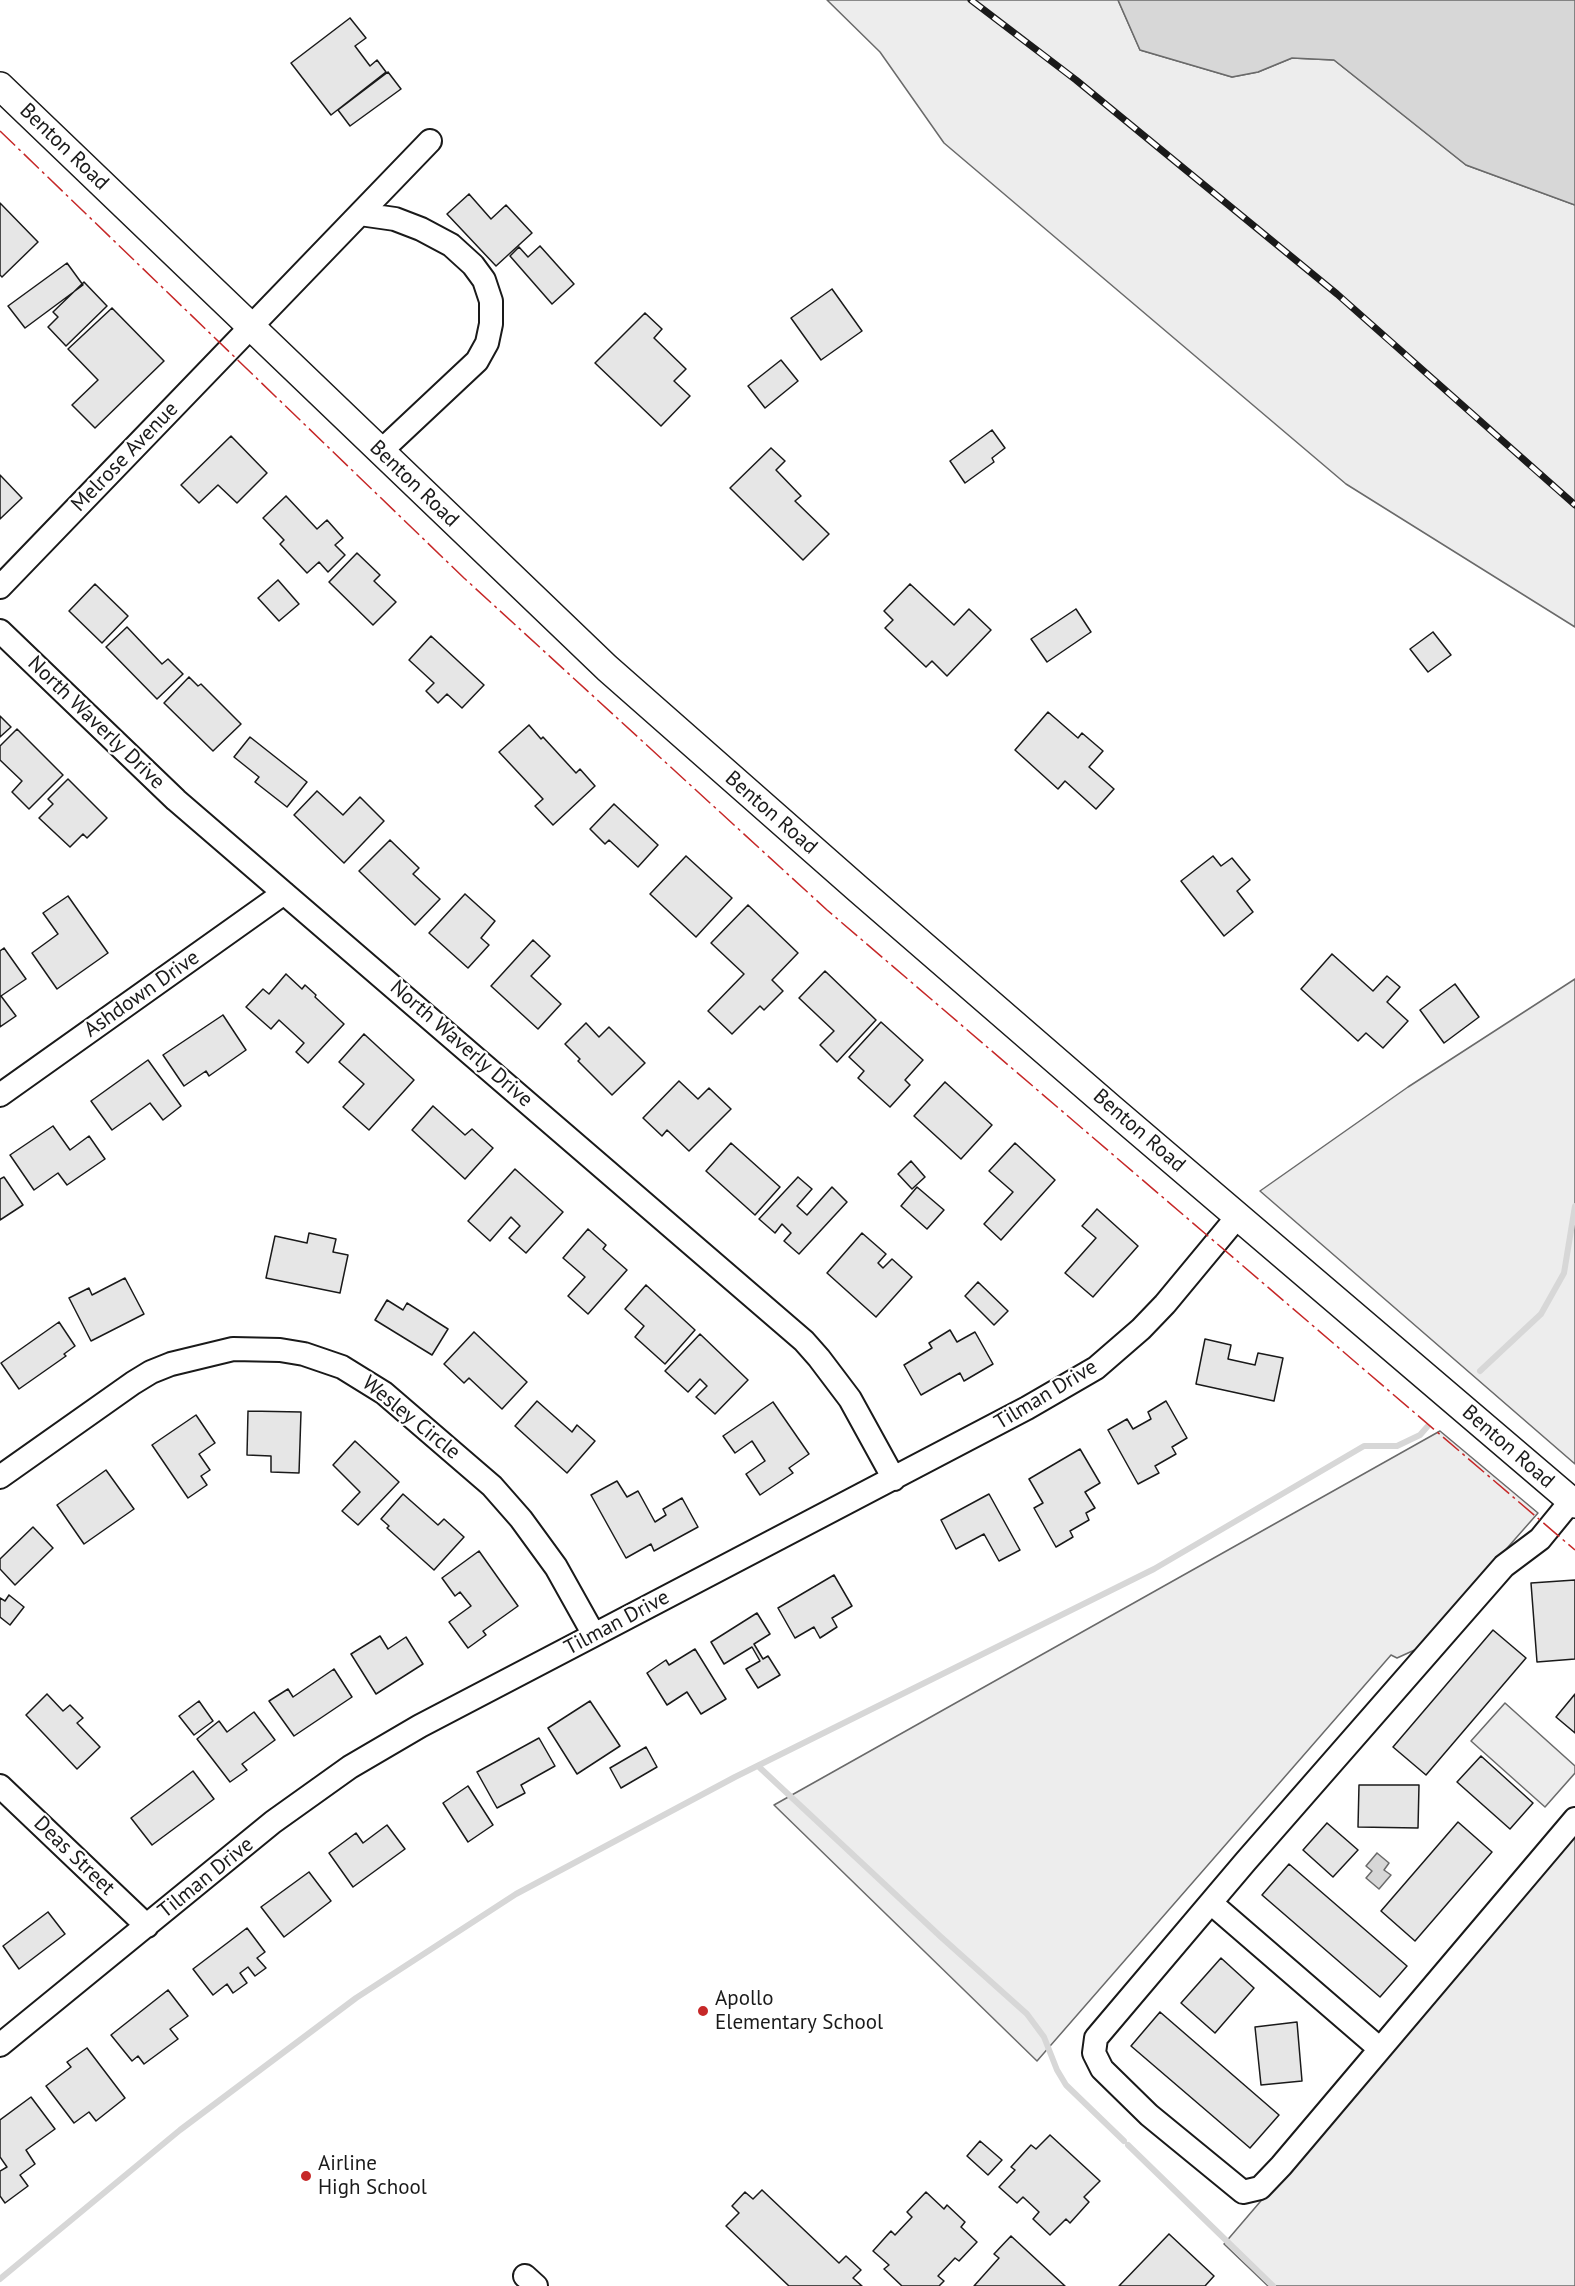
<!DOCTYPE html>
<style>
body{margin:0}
canvas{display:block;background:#fff}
</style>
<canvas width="1575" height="2286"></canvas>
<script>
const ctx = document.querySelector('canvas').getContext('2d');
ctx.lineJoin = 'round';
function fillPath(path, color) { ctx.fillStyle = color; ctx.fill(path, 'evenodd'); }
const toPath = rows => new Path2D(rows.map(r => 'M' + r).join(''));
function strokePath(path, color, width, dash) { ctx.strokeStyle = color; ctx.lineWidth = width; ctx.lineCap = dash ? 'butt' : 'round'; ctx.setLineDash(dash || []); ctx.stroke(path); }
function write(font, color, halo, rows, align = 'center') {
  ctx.font = font + ' "PT Sans",sans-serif'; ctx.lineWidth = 4.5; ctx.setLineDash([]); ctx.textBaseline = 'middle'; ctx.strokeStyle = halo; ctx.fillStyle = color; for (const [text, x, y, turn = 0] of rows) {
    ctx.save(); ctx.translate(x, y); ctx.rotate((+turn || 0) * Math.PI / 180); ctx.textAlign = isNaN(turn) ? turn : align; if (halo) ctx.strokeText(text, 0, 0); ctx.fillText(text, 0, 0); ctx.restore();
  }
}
const green = toPath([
 [827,0,1118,0,1140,50,1232,77,1258,72,1292,58,1334,60,1466,165,1575,205,1575,627,1346,484,944,143,880,52,827,0],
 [1575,979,1575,1464,1260,1191,1408,1087,1575,979],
 [1440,1431,1538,1513,1419,1648,1397,1658,1391,1655,1037,2061,774,1805,1440,1431],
 [1505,1703,1575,1766,1575,1773,1545,1807,1471,1741,1505,1703],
 [1575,1834,1575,2286,1268,2286,1224,2244,1575,1834]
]);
fillPath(green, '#ededed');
strokePath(green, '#6a6a6a', 1.5);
const water = toPath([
 [1118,0,1575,0,1575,205,1466,165,1334,60,1292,58,1258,72,1232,77,1140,50,1118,0],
 [1377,1853,1389,1863,1384,1870,1391,1875,1379,1889,1366,1878,1372,1871,1366,1866,1377,1853]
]);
fillPath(water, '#d7d7d7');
strokePath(water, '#6a6a6a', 1.5);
strokePath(toPath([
 [1480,1371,1541,1314,1564,1273,1575,1206],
 [758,1766,941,1937,1027,2014,1044,2037,1057,2070,1066,2085,1124,2141],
 [1128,2145,1273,2286],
 [0,2279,180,2130,356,1998,516,1894,735,1777,1154,1569,1364,1446,1397,1446,1420,1435,1427,1427]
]), '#d7d7d7', 6);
const building = toPath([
 [350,18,366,38,355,46,370,66,377,60,386,72,331,115,291,63,350,18],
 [388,72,401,89,350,126,338,110,388,72],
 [469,194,491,219,506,205,532,233,496,266,447,214,469,194],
 [0,203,38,242,2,277,0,275,0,203],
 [540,246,574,284,552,304,510,256,519,247,528,257,540,246],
 [67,263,83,285,25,328,8,306,67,263],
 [84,282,107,306,66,346,48,327,58,317,53,312,84,282],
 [832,289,862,331,821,360,791,318,832,289],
 [112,308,164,361,95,428,72,405,98,380,68,349,112,308],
 [645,313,662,329,654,338,686,369,674,381,690,396,661,426,595,363,645,313],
 [781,360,798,381,765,408,748,386,781,360],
 [992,430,1005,448,992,458,994,462,965,483,950,461,992,430],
 [231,436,267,473,237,503,218,485,199,503,181,485,231,436],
 [771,448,785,461,776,470,801,496,795,501,829,534,803,560,730,488,771,448],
 [0,475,22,498,0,519,0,475],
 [286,496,317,529,327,520,343,538,335,545,345,555,328,572,319,562,307,573,280,544,284,540,263,518,286,496],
 [357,553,380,575,374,581,396,602,373,625,329,582,357,553],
 [278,580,299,604,279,621,258,598,278,580],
 [95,584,128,616,102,643,69,611,95,584],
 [910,584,954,625,969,609,991,630,947,676,932,661,926,667,885,628,893,620,884,611,910,584],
 [1076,609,1091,632,1047,662,1031,639,1076,609],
 [127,627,162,664,168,659,183,674,157,699,106,647,127,627],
 [1433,632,1451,655,1428,672,1410,649,1433,632],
 [431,636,484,685,462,708,447,694,438,703,426,691,434,683,409,660,431,636],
 [189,677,198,686,201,684,241,724,213,751,164,703,189,677],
 [1048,712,1078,738,1082,733,1103,751,1089,767,1114,789,1096,809,1065,781,1058,789,1015,750,1048,712],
 [0,716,11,727,0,737,0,716],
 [529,725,541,739,543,737,576,773,580,769,595,786,553,825,535,806,543,799,499,752,529,725],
 [17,729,63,775,29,809,12,792,22,781,0,760,0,746,17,729],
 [250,737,307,782,287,807,255,782,259,777,234,757,250,737],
 [68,779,107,818,87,838,83,834,70,847,39,818,53,804,48,799,68,779],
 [317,791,343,815,360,797,384,821,344,863,294,815,317,791],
 [614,804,658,845,638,867,609,840,605,844,590,829,614,804],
 [390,840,419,868,413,874,440,899,415,925,359,871,390,840],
 [686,856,732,898,696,937,650,894,686,856],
 [1213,856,1221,866,1232,858,1250,880,1237,891,1253,912,1224,936,1181,881,1213,856],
 [465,894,495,921,481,938,489,945,468,968,429,933,465,894],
 [68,896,108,953,57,989,32,953,58,934,43,913,68,896],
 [748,905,798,953,772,980,783,991,764,1010,760,1006,732,1034,708,1011,744,974,711,943,748,905],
 [533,940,550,956,531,976,561,1004,538,1029,491,986,533,940],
 [4,948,26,979,1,996,16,1016,0,1027,0,951,4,948],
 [1332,954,1373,991,1387,976,1400,987,1387,1002,1408,1021,1383,1048,1366,1033,1358,1041,1301,989,1332,954],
 [825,971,876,1020,837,1062,820,1045,834,1031,799,998,825,971],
 [286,974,302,989,305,985,316,995,315,997,344,1024,308,1063,296,1052,304,1043,279,1020,271,1029,246,1007,263,989,269,994,286,974],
 [1455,984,1479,1017,1444,1043,1420,1010,1455,984],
 [223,1015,246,1050,209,1076,206,1071,184,1086,163,1055,223,1015],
 [881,1022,923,1060,905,1080,910,1085,890,1107,858,1078,864,1071,849,1057,881,1022],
 [586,1023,599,1037,609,1027,645,1063,612,1095,578,1061,580,1059,565,1044,586,1023],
 [364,1034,414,1080,369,1130,343,1107,364,1084,339,1062,364,1034],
 [148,1060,181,1106,163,1120,150,1103,112,1130,91,1101,148,1060],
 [679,1081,698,1099,709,1088,731,1109,689,1151,667,1130,662,1136,643,1118,679,1081],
 [945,1082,992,1125,961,1159,914,1116,945,1082],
 [433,1106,465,1135,472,1129,493,1148,465,1179,412,1130,433,1106],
 [53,1126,70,1150,89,1136,105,1159,67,1185,58,1173,34,1190,10,1155,53,1126],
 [731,1143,780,1187,755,1215,706,1171,731,1143],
 [1015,1143,1055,1180,1001,1240,984,1224,1013,1192,989,1171,1015,1143],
 [911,1161,925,1177,912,1189,898,1174,911,1161],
 [515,1169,563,1212,526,1253,509,1238,520,1226,511,1217,490,1241,468,1221,515,1169],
 [4,1177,23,1205,0,1220,0,1179,4,1177],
 [798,1177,812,1189,797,1206,807,1215,832,1187,847,1202,799,1254,784,1241,791,1233,782,1224,775,1233,759,1219,798,1177],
 [917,1187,944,1210,927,1229,901,1206,917,1187],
 [1097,1209,1138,1246,1093,1297,1065,1273,1096,1238,1082,1226,1097,1209],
 [588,1229,606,1245,603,1249,627,1270,588,1314,568,1296,585,1277,563,1258,588,1229],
 [309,1233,336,1239,333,1252,348,1255,340,1293,266,1278,275,1236,307,1243,309,1233],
 [862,1233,886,1254,878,1263,883,1268,892,1259,912,1277,876,1317,827,1273,862,1233],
 [125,1278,144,1314,91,1341,69,1298,89,1288,92,1295,125,1278],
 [978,1282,1008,1311,994,1325,965,1296,978,1282],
 [646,1285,695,1330,665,1364,635,1337,644,1326,625,1309,646,1285],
 [387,1300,403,1310,407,1303,448,1329,432,1355,375,1320,387,1300],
 [59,1322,75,1346,64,1354,66,1356,19,1389,1,1363,59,1322],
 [950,1330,957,1342,975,1332,993,1364,964,1381,960,1373,921,1395,904,1365,932,1348,929,1343,950,1330],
 [474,1332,527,1382,502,1409,469,1378,464,1383,444,1364,474,1332],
 [700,1334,748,1380,715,1414,696,1397,707,1386,700,1379,688,1392,665,1371,700,1334],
 [1205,1339,1231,1345,1228,1359,1255,1365,1258,1353,1283,1358,1274,1401,1196,1384,1205,1339],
 [537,1401,572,1432,577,1425,595,1441,567,1473,515,1426,537,1401],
 [1166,1401,1187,1438,1172,1447,1176,1454,1155,1466,1159,1473,1138,1484,1108,1430,1127,1419,1133,1429,1151,1419,1148,1412,1166,1401],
 [773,1402,809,1454,789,1468,793,1473,760,1495,746,1474,765,1461,752,1441,735,1453,723,1436,773,1402],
 [248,1411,301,1412,299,1473,271,1472,271,1456,247,1455,248,1411],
 [196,1415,215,1443,199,1454,210,1470,201,1476,207,1485,188,1498,152,1445,196,1415],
 [355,1441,399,1482,358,1525,342,1511,360,1492,333,1465,355,1441],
 [1080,1449,1100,1483,1085,1492,1095,1508,1086,1513,1089,1520,1070,1531,1073,1537,1056,1547,1034,1508,1043,1503,1029,1479,1080,1449],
 [106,1470,134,1509,84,1544,57,1505,106,1470],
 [617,1481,627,1497,638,1491,655,1522,666,1515,663,1509,682,1498,698,1527,654,1551,651,1544,626,1558,591,1495,617,1481],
 [403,1494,438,1525,444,1519,464,1537,434,1570,387,1528,389,1526,381,1519,403,1494],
 [989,1494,1020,1550,999,1561,984,1534,956,1549,941,1520,989,1494],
 [33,1527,53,1548,15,1585,0,1569,0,1559,33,1527],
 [479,1551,518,1606,483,1631,486,1635,468,1648,449,1622,471,1606,460,1592,455,1596,442,1578,479,1551],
 [834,1575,852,1606,832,1618,837,1627,820,1638,814,1627,795,1638,778,1608,834,1575],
 [1575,1580,1575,1659,1537,1662,1531,1583,1575,1580],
 [9,1595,24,1607,10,1625,0,1617,0,1598,5,1601,9,1595],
 [757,1613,770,1634,754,1644,763,1659,768,1656,780,1675,758,1688,746,1669,760,1661,752,1647,724,1664,711,1642,757,1613],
 [1493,1630,1526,1658,1426,1775,1393,1747,1493,1630],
 [380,1636,388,1649,406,1637,423,1664,376,1694,351,1654,380,1636],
 [695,1649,726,1699,701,1714,687,1692,667,1705,647,1673,666,1660,669,1665,695,1649],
 [334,1669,352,1697,294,1736,269,1701,288,1689,293,1697,334,1669],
 [47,1694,63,1711,70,1705,83,1718,77,1723,100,1747,77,1769,26,1715,47,1694],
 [1575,1694,1575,1733,1556,1717,1575,1694],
 [199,1701,213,1721,194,1735,179,1716,199,1701],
 [590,1701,620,1746,577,1774,548,1728,590,1701],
 [254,1712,275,1740,242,1764,247,1770,230,1782,197,1739,219,1721,227,1732,254,1712],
 [539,1738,555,1766,521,1785,525,1793,497,1808,477,1772,539,1738],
 [646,1747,657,1767,621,1788,610,1768,646,1747],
 [1481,1756,1533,1803,1510,1829,1457,1782,1481,1756],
 [193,1771,214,1799,152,1845,131,1818,193,1771],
 [1359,1785,1419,1785,1418,1828,1358,1827,1359,1785],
 [468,1786,493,1825,468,1842,443,1803,468,1786],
 [1458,1822,1492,1852,1415,1941,1381,1911,1458,1822],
 [1327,1823,1358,1850,1333,1877,1303,1850,1327,1823],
 [387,1825,405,1849,353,1887,329,1853,356,1833,363,1843,387,1825],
 [1289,1864,1407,1966,1380,1997,1262,1895,1289,1864],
 [309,1872,331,1901,284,1937,261,1907,309,1872],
 [48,1912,65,1934,19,1969,3,1946,48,1912],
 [247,1928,265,1952,257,1958,266,1968,255,1976,248,1967,240,1973,247,1983,233,1993,227,1984,213,1995,193,1969,247,1928],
 [1221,1958,1254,1988,1215,2033,1181,2003,1221,1958],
 [168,1990,188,2016,170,2029,178,2039,144,2064,138,2056,132,2061,111,2035,168,1990],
 [1160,2012,1279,2115,1250,2148,1131,2046,1160,2012],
 [1297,2022,1302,2081,1261,2085,1255,2027,1297,2022],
 [87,2048,125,2098,96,2121,89,2112,74,2123,46,2086,71,2067,67,2062,87,2048],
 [31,2097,55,2129,26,2150,35,2164,20,2175,28,2186,5,2203,0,2196,0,2171,7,2167,0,2157,0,2120,31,2097],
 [1050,2135,1100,2181,1084,2197,1089,2202,1070,2223,1066,2219,1050,2235,1033,2219,1039,2212,1023,2197,1017,2203,999,2187,1015,2170,1011,2167,1031,2145,1036,2149,1050,2135],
 [980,2141,1002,2160,988,2175,967,2156,980,2141],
 [762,2190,839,2263,846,2256,861,2270,853,2278,862,2286,789,2286,726,2226,739,2213,732,2206,745,2192,753,2199,762,2190],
 [926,2192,944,2209,947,2205,965,2222,961,2227,977,2242,959,2261,955,2258,938,2276,944,2281,939,2286,902,2286,884,2269,889,2265,873,2251,891,2231,895,2235,912,2217,907,2212,926,2192],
 [1169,2234,1214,2276,1205,2286,1119,2286,1169,2234],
 [1011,2236,1065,2286,974,2286,999,2258,994,2254,1011,2236]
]);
fillPath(building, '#e6e6e6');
strokePath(building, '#1a1a1a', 1.5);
const minor = toPath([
 [360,214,395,219,421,229,451,245,473,265,484,280,491,301,491,324,487,343,477,361,380,452],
 [0,587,430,141],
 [0,631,176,800,804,1341,819,1358,850,1399,894,1479],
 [0,1095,284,893],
 [0,1477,133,1383,151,1372,171,1364,233,1349,280,1350,304,1354,342,1367,384,1393,492,1486,521,1519,556,1567,594,1635],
 [1571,1501,1540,1539,1504,1566,1246,1861,1096,2038,1094,2053,1102,2069,1149,2115,1243,2192,1260,2188,1281,2166,1575,1819],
 [0,1786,147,1926],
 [1211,1903,1380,2049],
 [0,2045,273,1822,350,1767,420,1726,594,1635,1027,1408,1096,1368,1141,1329,1165,1304,1238,1216],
 [525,2276,536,2286]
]);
const major = toPath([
 [0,86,607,668,858,889,1112,1109,1575,1504]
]);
strokePath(minor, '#1a1a1a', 26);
strokePath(major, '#1a1a1a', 30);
strokePath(minor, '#fff', 22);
strokePath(major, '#fff', 27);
const rail = toPath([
 [971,0,1076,80,1337,294,1575,505]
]);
strokePath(rail, '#1a1a1a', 7);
strokePath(rail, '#fff', 4.5, [14]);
strokePath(toPath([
 [0,131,464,578,827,910,1575,1550]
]), '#c62828', 1.5, [21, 4.5, 3, 4.5]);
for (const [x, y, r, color] of [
 [703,2011,6,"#c62828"],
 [306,2176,6,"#c62828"]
]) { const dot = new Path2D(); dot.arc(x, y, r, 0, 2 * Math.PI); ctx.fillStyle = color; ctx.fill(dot); strokePath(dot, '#fff', 2); }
write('21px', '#1a1a1a', '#fff', [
 ["Benton Road",64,147,44],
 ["Melrose Avenue",125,457,-46],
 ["Benton Road",414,484,44],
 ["North Waverly Drive",96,723,44],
 ["Benton Road",771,813,41],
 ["Ashdown Drive",142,994,-35],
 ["North Waverly Drive",461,1044,41],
 ["Benton Road",1139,1131,41],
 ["Tilman Drive",1046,1395,-31],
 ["Wesley Circle",411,1418,39],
 ["Benton Road",1508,1447,41],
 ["Tilman Drive",617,1623,-28],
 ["Deas Street",74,1856,44],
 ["Tilman Drive",206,1878,-39]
]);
write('21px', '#1a1a1a', '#fff', [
 ["Apollo",715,1999],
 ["Elementary School",715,2023],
 ["Airline",318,2164],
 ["High School",318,2188]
], 'left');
</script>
